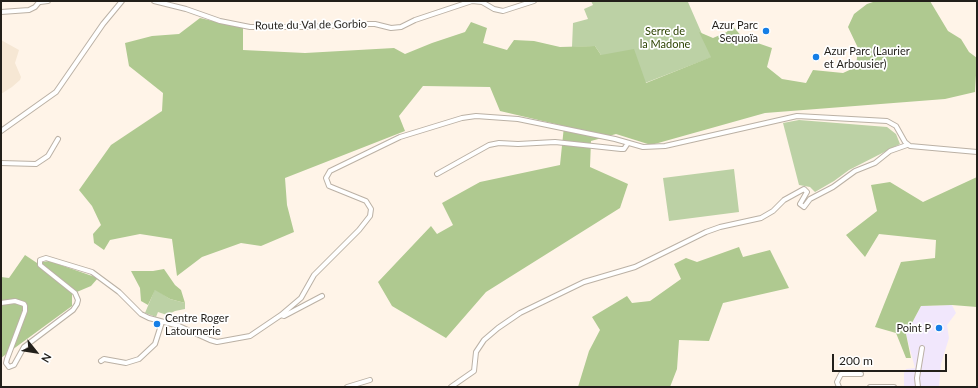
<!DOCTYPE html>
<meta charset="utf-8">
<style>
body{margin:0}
#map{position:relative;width:978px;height:388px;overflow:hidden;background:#fff4e8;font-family:Lato,sans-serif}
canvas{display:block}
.frame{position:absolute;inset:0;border:2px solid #221f1a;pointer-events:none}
.north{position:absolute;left:16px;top:332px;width:40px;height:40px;-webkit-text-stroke:3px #fff;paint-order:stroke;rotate:120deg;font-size:11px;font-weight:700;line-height:16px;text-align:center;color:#221f1a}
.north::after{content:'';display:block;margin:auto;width:14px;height:18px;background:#221f1a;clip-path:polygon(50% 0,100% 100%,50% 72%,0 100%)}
.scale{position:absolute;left:832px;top:354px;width:115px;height:18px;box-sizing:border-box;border:2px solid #221f1a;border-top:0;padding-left:5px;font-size:12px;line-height:14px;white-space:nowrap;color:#221f1a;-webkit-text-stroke:3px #fff;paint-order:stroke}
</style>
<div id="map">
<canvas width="978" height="388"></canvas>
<div class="frame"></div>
<div class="north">N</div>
<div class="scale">200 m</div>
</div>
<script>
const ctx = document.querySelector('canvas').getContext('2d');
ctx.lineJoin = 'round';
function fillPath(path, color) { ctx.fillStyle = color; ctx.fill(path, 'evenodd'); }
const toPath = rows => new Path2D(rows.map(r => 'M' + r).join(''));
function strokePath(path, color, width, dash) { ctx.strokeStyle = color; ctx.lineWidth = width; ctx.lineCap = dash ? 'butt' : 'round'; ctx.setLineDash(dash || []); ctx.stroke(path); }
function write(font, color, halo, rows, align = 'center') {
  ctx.font = font + ' Lato,sans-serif'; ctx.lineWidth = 3.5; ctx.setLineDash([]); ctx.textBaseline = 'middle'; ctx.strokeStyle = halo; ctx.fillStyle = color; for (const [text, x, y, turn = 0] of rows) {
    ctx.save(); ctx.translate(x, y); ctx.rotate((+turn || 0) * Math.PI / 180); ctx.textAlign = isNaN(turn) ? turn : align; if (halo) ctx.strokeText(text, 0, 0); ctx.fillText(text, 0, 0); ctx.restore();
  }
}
fillPath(toPath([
 [952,305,956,313,947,325,949,338,941,364,939,387,904,387,904,373,906,369,915,368,906,334,921,306]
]), '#f1e7fc');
fillPath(toPath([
 [1,40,19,50,15,63,21,77,20,80,12,87,1,94]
]), '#f6e7d4');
fillPath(toPath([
 [591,1,688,2,712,57,645,83,601,55,595,46,572,47,573,23,588,19,584,9,593,5],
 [799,120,887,127,896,134,900,144,849,170,834,181,815,192,810,187,799,185,783,123],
 [734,169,739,212,669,221,663,178],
 [155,289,170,299,185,303,185,309,175,311,167,315,158,312,156,317,145,313]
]), '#bcd1a5');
fillPath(toPath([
 [876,1,930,1,948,31,961,39,969,52,977,58,975,92,945,99,765,113,651,145,616,134,591,141,590,167,628,184,620,208,486,292,446,338,392,306,378,282,431,226,437,234,453,225,442,203,480,182,560,165,564,126,500,111,490,87,423,86,399,116,405,131,285,178,287,205,294,232,261,246,241,243,202,257,177,276,172,239,140,234,110,240,104,250,94,243,93,234,101,225,92,206,79,190,111,145,162,111,163,93,129,66,125,43,152,36,179,34,200,18,243,28,243,50,305,53,394,48,405,54,432,43,465,32,471,22,487,28,483,43,507,50,514,40,534,41,560,47,595,46,601,55,634,49,646,83,711,57,699,32,713,38,727,32,731,24,743,38,772,48,767,67,782,79,806,83,813,70,843,73,856,67,858,48,848,27,854,14,867,4],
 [977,177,977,307,952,305,921,306,906,334,911,358,906,358,896,333,875,327,901,262,935,258,936,240,879,234,865,257,846,235,877,211,871,185,890,182,923,202],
 [739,247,743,257,770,250,789,288,723,303,709,341,679,340,677,369,670,387,578,387,589,351,600,330,592,317,627,296,632,303,650,301,681,279,674,264,686,258,697,262],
 [25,255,37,263,49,261,98,278,91,286,72,294,72,306,1,358,1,277,9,278],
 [164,269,175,285,181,290,185,303,170,299,155,290,148,305,141,301,140,288,131,271,153,271]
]), '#afc990');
const minor = toPath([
 [154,1,186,9,220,21,250,27,309,27,364,24,375,24,391,28,401,27,415,20,472,1,482,2,494,9,503,11,534,1],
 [40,2,48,1],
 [1,12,29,10,35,7,40,1],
 [1,131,56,92,103,24,122,1],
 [1,163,36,164,48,156,58,139],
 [437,174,489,145,499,143,518,144,555,142,621,149,624,149,628,143],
 [1,303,15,301,24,304,25,306,25,311,7,359,6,363,9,367,14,365,24,347,73,310,77,304,78,300,75,293,40,265,40,260,46,258,92,272,119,292,141,314,149,318,179,326,210,340,217,342,250,336,281,315,301,298,314,275,359,230,370,216,371,209,366,201,329,186,326,178,330,171,400,137,462,118,476,116,518,119,615,139,643,147,665,146,797,116,887,121,896,126,905,142,910,146,977,152],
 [281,315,284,316,322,296],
 [101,361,104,359,126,363,139,359,155,344,162,322],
 [347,387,370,380],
 [451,387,474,371,476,352,484,340,498,328,520,313,584,282,635,267,706,232,720,227,761,218,773,211,784,200,804,189,807,192,800,204,804,207,810,199,833,187,855,171,875,163,890,151,907,145],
 [839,387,837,382,841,374,861,374],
 [870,387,894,387],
 [918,387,917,378,922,348]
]);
strokePath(minor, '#bbb1a5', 6);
strokePath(minor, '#fff', 4);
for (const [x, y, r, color] of [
 [766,31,4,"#157ee6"],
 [816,57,4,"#157ee6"],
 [157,324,4,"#157ee6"],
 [939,328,4,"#157ee6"]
]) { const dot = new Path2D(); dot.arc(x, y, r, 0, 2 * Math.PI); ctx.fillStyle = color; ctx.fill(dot); strokePath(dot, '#fff', 1.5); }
write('11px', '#221f1a', '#fff', [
 ["Route du Val de Gorbio",311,25,-1]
]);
write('11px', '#221f1a', '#fff', [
 ["Azur Parc",758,25],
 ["Sequoïa",758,38],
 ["Azur Parc (Laurier",824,51,"left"],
 ["et Arbousier)",824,64,"left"],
 ["Centre Roger",165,318,"left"],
 ["Latournerie",165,331,"left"],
 ["Point P",931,328]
], 'right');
write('11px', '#2d4302', '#fff', [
 ["Serre de",665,31],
 ["la Madone",665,44]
]);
</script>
